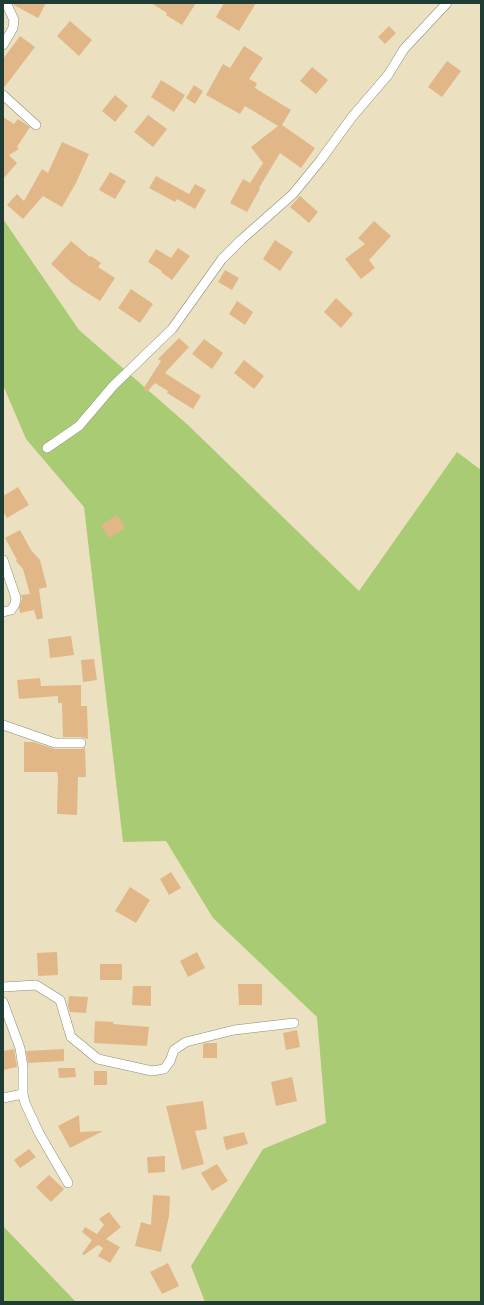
<!DOCTYPE html>
<style>
body{margin:0}
#map{position:relative;width:484px;height:1305px;overflow:hidden;background:#ebe1c0;font-family:"Gochi Hand",sans-serif}
canvas{display:block}
.frame{position:absolute;inset:0;border:4px solid #1f3d34;pointer-events:none}
</style>
<div id="map">
<canvas width="484" height="1305"></canvas>
<div class="frame"></div>
</div>
<script>
const ctx = document.querySelector('canvas').getContext('2d');
ctx.lineJoin = 'round';
function fillPath(path, color) { ctx.fillStyle = color; ctx.fill(path, 'evenodd'); }
const toPath = rows => new Path2D(rows.map(r => 'M' + r).join(''));
function strokePath(path, color, width, dash) { ctx.strokeStyle = color; ctx.lineWidth = width; ctx.lineCap = dash ? 'butt' : 'round'; ctx.setLineDash(dash || []); ctx.stroke(path); }
fillPath(toPath([
 [3,219,79,330,188,425,359,591,457,452,481,470,481,1302,205,1302,191,1266,263,1149,326,1123,317,1017,213,918,166,841,123,842,84,507,26,439,3,385],
 [3,1226,76,1302,3,1302]
]), '#a9cb74');
fillPath(toPath([
 [13,3,46,3,38,18,14,5],
 [151,3,196,3,182,25,166,15,167,13],
 [224,3,256,3,239,31,216,17],
 [70,21,92,40,79,56,57,36],
 [389,26,396,33,385,44,378,37],
 [20,36,35,47,3,89,3,59],
 [244,46,263,58,249,79,257,83,255,88,291,110,282,125,315,148,301,168,280,153,259,188,260,189,247,212,230,203,243,179,250,183,263,163,251,147,278,126,245,106,240,114,206,95,223,64,230,68],
 [447,61,461,71,442,97,428,87],
 [312,67,328,80,316,94,300,81],
 [161,80,185,95,174,112,151,97],
 [194,85,203,91,195,104,186,98],
 [115,95,128,106,115,122,102,111],
 [148,115,167,129,153,147,134,132],
 [3,117,14,124,18,119,30,127,17,147,19,149,9,155,17,163,3,179],
 [62,142,89,154,76,183,62,207,43,196,23,219,7,205,17,194,24,201,42,169,48,173],
 [110,172,126,181,115,199,99,190],
 [156,176,189,194,195,184,206,190,195,209,177,199,175,202,149,188],
 [300,196,318,212,309,223,290,207],
 [374,221,391,236,369,260,375,268,361,279,345,259,365,244,358,238],
 [275,240,293,252,280,271,263,259],
 [71,241,90,257,91,256,101,263,98,267,115,278,100,301,72,283,51,264],
 [178,248,190,256,172,280,161,272,162,271,148,262,156,249,171,258],
 [225,270,239,278,232,290,218,282],
 [131,289,153,304,140,323,118,308],
 [336,298,353,314,341,328,324,312],
 [237,301,253,312,245,325,229,314],
 [179,338,189,347,165,373,201,396,193,409,167,393,168,391,155,383,147,392,143,389,161,361,158,359],
 [204,339,223,353,212,369,192,354],
 [244,360,264,376,254,389,234,373],
 [18,487,29,505,7,518,3,511,3,496],
 [117,515,125,528,109,538,101,525],
 [20,530,31,550,40,560,47,587,39,589,43,618,37,620,34,610,20,613,19,608,22,599,21,595,30,594,23,569,16,561,17,560,5,538],
 [71,636,74,655,50,658,48,639],
 [94,659,97,680,83,682,81,660],
 [40,678,41,686,81,685,81,706,87,706,88,739,81,737,63,737,62,703,58,703,58,696,19,699,17,680],
 [24,742,33,742,55,749,81,749,85,747,86,777,78,777,77,815,57,814,58,777,57,772,24,772],
 [171,872,181,888,169,895,160,879],
 [130,887,150,900,136,923,115,911],
 [57,952,58,975,38,976,37,953],
 [197,952,205,968,188,977,180,961],
 [100,964,122,964,122,980,100,980],
 [238,984,262,984,262,1005,239,1005],
 [133,986,151,986,151,1006,132,1005],
 [69,996,88,997,86,1013,70,1012,68,1006],
 [95,1021,114,1022,113,1024,149,1027,147,1046,94,1043],
 [297,1030,300,1047,286,1050,283,1033],
 [206,1043,217,1043,217,1058,203,1058,203,1044],
 [14,1049,17,1067,3,1070,3,1051],
 [64,1049,64,1061,28,1063,26,1051],
 [58,1068,75,1068,76,1077,59,1078],
 [94,1071,107,1071,107,1085,94,1085],
 [292,1077,297,1101,276,1106,271,1082],
 [203,1101,207,1129,195,1131,204,1164,182,1170,166,1106],
 [79,1115,80,1132,103,1131,70,1148,58,1126],
 [244,1132,248,1144,226,1150,223,1137],
 [29,1149,36,1157,20,1168,14,1160],
 [165,1156,165,1172,148,1173,147,1157],
 [217,1164,228,1181,212,1191,201,1173],
 [49,1175,64,1189,51,1202,36,1187],
 [153,1195,170,1196,169,1216,161,1252,135,1246,141,1222,151,1225],
 [109,1212,121,1227,106,1239,120,1247,110,1263,98,1256,103,1248,98,1245,84,1255,82,1254,92,1240,82,1232,85,1227,97,1234,104,1225,99,1219],
 [168,1263,179,1286,162,1294,150,1272]
]), '#e1b788');
const street = toPath([
 [3,45,13,28,14,20,6,3],
 [3,95,36,125],
 [47,448,79,426,113,386,172,329,222,259,241,240,293,194,320,161,352,117,388,75,404,49,447,3],
 [3,560,16,598,15,604,11,610,3,612],
 [3,725,55,743,81,743],
 [3,987,36,985,60,1000,71,1037,98,1059,152,1071,164,1069,170,1061,174,1050,186,1042,234,1030,294,1023],
 [3,1002,20,1048,23,1067,23,1094,25,1103,39,1133,68,1183],
 [3,1098,23,1094]
]);
strokePath(street, '#858f7a', 10);
strokePath(street, '#fff', 9);
</script>
